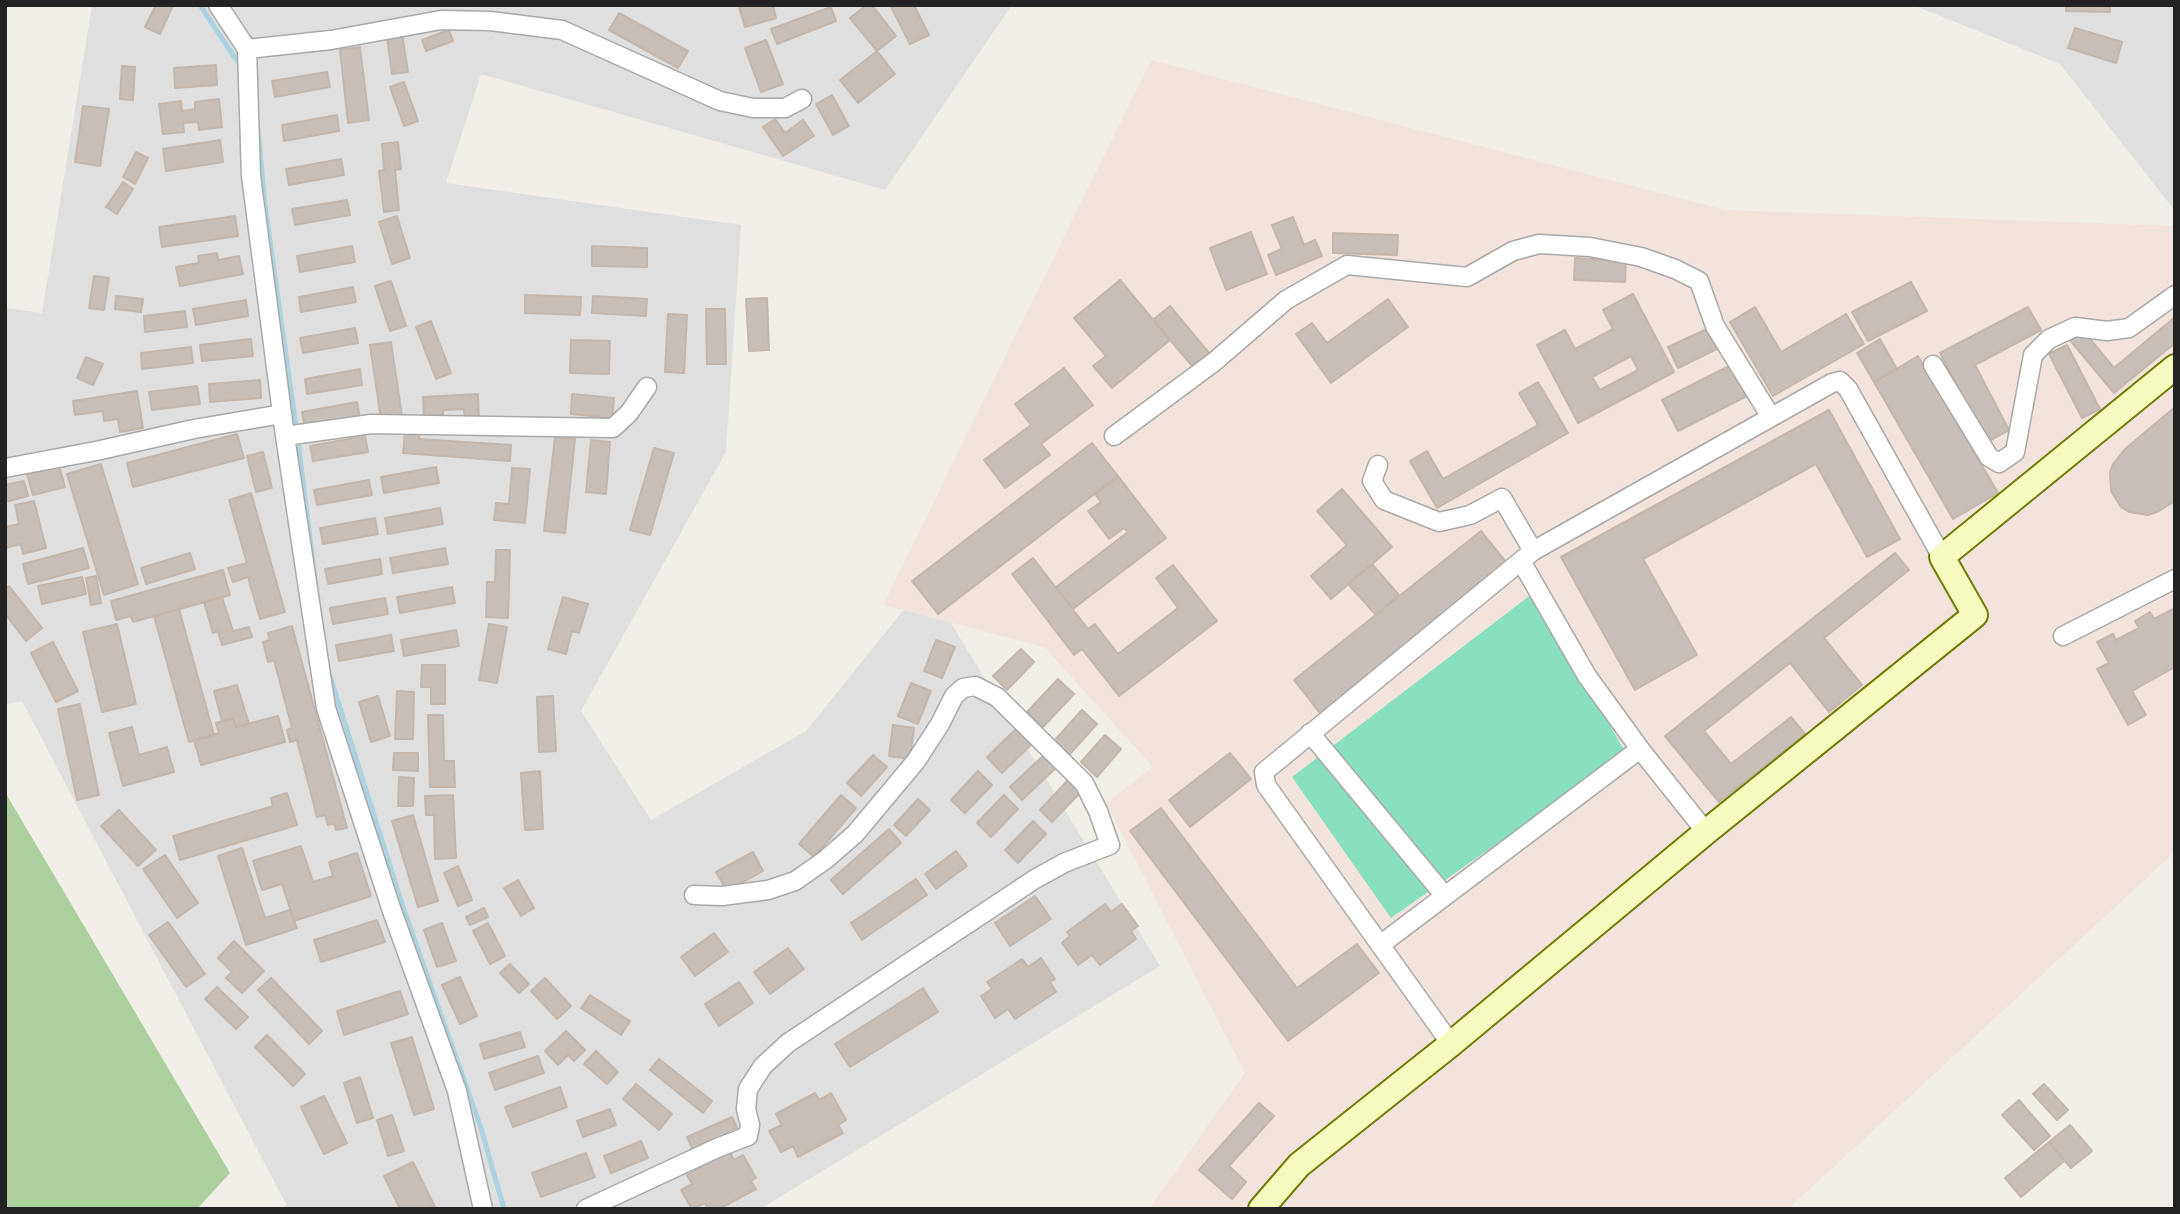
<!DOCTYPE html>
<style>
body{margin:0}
#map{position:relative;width:2180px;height:1214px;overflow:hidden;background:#f2efe9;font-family:"Open Sans",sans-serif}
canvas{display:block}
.frame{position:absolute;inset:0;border:7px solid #222;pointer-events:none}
</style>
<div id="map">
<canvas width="2180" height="1214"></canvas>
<div class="frame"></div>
</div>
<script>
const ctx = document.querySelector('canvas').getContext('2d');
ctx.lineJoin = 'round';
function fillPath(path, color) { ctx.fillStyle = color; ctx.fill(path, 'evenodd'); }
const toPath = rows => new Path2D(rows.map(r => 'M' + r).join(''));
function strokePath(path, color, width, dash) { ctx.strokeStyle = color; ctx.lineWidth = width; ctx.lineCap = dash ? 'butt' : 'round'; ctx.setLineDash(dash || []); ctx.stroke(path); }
fillPath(toPath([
 [92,5,1012,5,885,190,481,74,446,183,741,225,726,452,581,711,651,820,806,731,926,582,1160,966,760,1209,282,1209,286,1204,22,701,5,705,5,308,42,313],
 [1913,5,2175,5,2175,211,2060,64]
]), '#e0dfdf');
fillPath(toPath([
 [1151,60,1725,210,2175,226,2175,852,1788,1209,1149,1209,1245,1073,1106,803,1153,767,1044,647,883,605]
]), '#f3e3dd');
fillPath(toPath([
 [5,792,230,1173,197,1209,5,1209]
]), '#add19e');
fillPath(toPath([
 [1532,594,1626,753,1391,918,1292,777]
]), '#88e0be');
strokePath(toPath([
 [200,5,237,61],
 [258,130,265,205,296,427],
 [298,441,316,587],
 [330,676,402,904,481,1128,504,1209]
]), '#aad3df', 5);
const building = toPath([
 [156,5,173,5,160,34,145,27,156,5],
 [745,5,773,5,776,18,745,27,739,7,745,5],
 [867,5,872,5,896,36,877,51,850,18,867,5],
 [890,5,914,5,929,35,910,44,890,5],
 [2066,5,2110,5,2110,12,2066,11,2066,5],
 [831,7,836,21,777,44,771,29,831,7],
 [619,13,688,51,678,68,609,30,619,13],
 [2075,28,2122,42,2116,63,2068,48,2075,28],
 [449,30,453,41,426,51,422,40,449,30],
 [402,34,408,72,392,74,387,37,402,34],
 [766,40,783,84,761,92,745,48,766,40],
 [360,47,369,120,348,123,340,50,360,47],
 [877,51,895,74,858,103,840,80,877,51],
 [216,65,217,85,175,88,174,68,216,65],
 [122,66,135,67,133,100,120,99,122,66],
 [327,72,330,87,275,97,272,81,327,72],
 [404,82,418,121,404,126,390,87,404,82],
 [832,95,849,126,833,135,816,104,832,95],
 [219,99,222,127,199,130,198,122,183,123,184,132,163,134,159,104,181,101,182,111,195,109,195,102,219,99],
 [83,106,109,109,100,166,75,162,83,106],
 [337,115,339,131,284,141,282,125,337,115],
 [775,119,785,133,803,120,814,136,783,156,763,127,775,119],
 [220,140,223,162,166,171,163,149,220,140],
 [398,142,401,169,395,170,399,210,384,212,379,171,384,170,382,144,398,142],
 [136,152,148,158,135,184,123,177,136,152],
 [341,159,344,175,289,185,286,169,341,159],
 [123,182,133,189,117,214,106,207,123,182],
 [347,200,350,215,295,225,292,209,347,200],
 [235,216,238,236,162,247,159,227,235,216],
 [397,216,410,258,392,264,379,222,397,216],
 [1293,217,1304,245,1315,240,1322,256,1276,275,1268,255,1282,249,1272,225,1293,217],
 [1251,232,1267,274,1226,290,1210,248,1251,232],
 [1333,233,1398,235,1397,255,1333,253,1333,233],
 [352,246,355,262,300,272,297,256,352,246],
 [592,246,647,248,647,267,592,266,592,246],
 [217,253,218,260,239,256,243,274,180,286,176,267,199,263,198,256,217,253],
 [1575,258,1626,261,1625,282,1574,280,1575,258],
 [94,276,109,278,104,310,89,308,94,276],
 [1120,280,1170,340,1112,388,1093,366,1106,356,1074,318,1120,280],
 [391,281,406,326,390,331,375,286,391,281],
 [1911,282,1927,311,1868,341,1852,312,1911,282],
 [353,287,356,302,301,312,299,297,353,287],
 [1633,294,1674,372,1578,423,1537,345,1565,330,1575,349,1613,329,1603,310,1633,294],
 [1631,356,1638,370,1600,390,1592,377,1631,356],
 [525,295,581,297,580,315,525,313,525,295],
 [116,296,143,299,141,312,115,309,116,296],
 [593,296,647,299,646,316,592,313,593,296],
 [767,298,769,350,749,351,746,299,767,298],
 [1388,299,1408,327,1331,383,1296,334,1312,323,1327,343,1388,299],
 [246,300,248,316,196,325,193,309,246,300],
 [1170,306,1209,353,1193,367,1153,320,1170,306],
 [1755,307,1781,352,1846,314,1864,344,1773,396,1730,322,1755,307],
 [2028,307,2041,330,1975,365,2009,430,1987,442,1940,353,2028,307],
 [706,309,725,309,726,364,707,364,706,309],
 [185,311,187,327,145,332,144,316,185,311],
 [668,314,687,315,684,373,665,372,668,314],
 [2175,317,2175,343,2114,393,2069,339,2082,329,2114,368,2175,317],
 [431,321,451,373,436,379,416,327,431,321],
 [355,328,358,343,303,353,300,338,355,328],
 [1707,329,1717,349,1678,368,1668,347,1707,329],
 [251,339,253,356,202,361,200,345,251,339],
 [1880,339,1897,369,1874,382,1857,353,1880,339],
 [571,340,610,341,609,374,570,373,571,340],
 [391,342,402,416,381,419,370,345,391,342],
 [2067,345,2100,409,2082,418,2049,354,2067,345],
 [191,347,193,363,142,369,141,353,191,347],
 [1918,356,1998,493,1953,519,1874,382,1918,356],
 [86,357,103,364,93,385,77,378,86,357],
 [1731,365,1747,396,1678,431,1662,400,1731,365],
 [1064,368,1093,405,1041,444,1050,455,1005,488,984,460,1031,425,1015,404,1064,368],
 [360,369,362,385,307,394,305,379,360,369],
 [260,380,261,398,210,402,209,384,260,380],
 [1538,382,1568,433,1437,508,1410,461,1427,451,1443,479,1538,425,1519,393,1538,382],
 [197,386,200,404,152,410,149,392,197,386],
 [137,391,143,428,120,432,118,419,104,421,103,411,75,415,73,401,137,391],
 [478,394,479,421,465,421,464,409,443,410,443,418,424,419,423,397,478,394],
 [572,394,614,398,612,418,571,414,572,394],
 [357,402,360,418,305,428,302,412,357,402],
 [2175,407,2175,501,2157,512,2148,515,2129,512,2121,507,2111,491,2110,472,2113,464,2125,449,2175,407],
 [1829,410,1900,539,1867,557,1816,464,1643,559,1697,655,1635,690,1561,557,1829,410],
 [405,432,420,433,419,439,511,445,510,461,403,453,405,432],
 [237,434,244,458,133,487,127,463,237,434],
 [365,436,368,452,313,461,310,446,365,436],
 [555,437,575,439,565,533,544,531,555,437],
 [591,440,610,442,606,494,586,492,591,440],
 [1092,443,1118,476,938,614,912,581,1092,443],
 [654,448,674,453,650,535,630,530,654,448],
 [263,452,272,488,256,492,247,456,263,452],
 [101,464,138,584,104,595,67,474,101,464],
 [59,465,65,487,33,495,27,474,59,465],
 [436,467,439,483,384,493,381,477,436,467],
 [512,468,530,469,525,523,494,520,496,503,509,504,512,468],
 [1118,476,1166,538,1073,609,1056,587,1128,532,1124,528,1109,539,1088,511,1101,502,1095,494,1118,476],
 [369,480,372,495,317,505,314,490,369,480],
 [24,481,28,496,5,502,5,485,24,481],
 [1342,489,1392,547,1331,599,1311,576,1347,545,1317,511,1342,489],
 [251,493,285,612,260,619,248,577,233,582,228,568,247,563,229,500,251,493],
 [34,501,46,548,23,554,21,544,5,548,5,527,19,524,15,505,34,501],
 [440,508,443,524,388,534,385,518,440,508],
 [375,518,378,534,323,544,320,528,375,518],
 [1481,531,1510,567,1323,717,1294,680,1481,531],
 [83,548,89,568,28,584,23,564,83,548],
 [445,548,448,564,393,573,390,558,445,548],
 [496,550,510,550,508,618,486,617,487,582,495,582,496,550],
 [190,553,195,569,146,584,141,568,190,553],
 [1895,553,1909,570,1824,638,1862,685,1829,712,1790,663,1704,731,1731,764,1791,717,1805,734,1719,802,1665,736,1895,553],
 [1033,558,1088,629,1095,624,1118,654,1178,608,1156,578,1173,565,1217,621,1119,696,1082,649,1074,655,1012,574,1033,558],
 [380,559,382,574,328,584,325,569,380,559],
 [1372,564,1399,595,1376,615,1348,584,1372,564],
 [223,570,230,595,133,622,131,616,116,620,111,601,223,570],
 [96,576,101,603,91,605,86,578,96,576],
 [82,577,86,594,42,604,38,586,82,577],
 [9,586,42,628,26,641,5,614,5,589,9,586],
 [452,587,455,603,400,613,397,597,452,587],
 [222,597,233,631,249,627,252,637,222,645,218,631,213,633,204,602,222,597],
 [563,597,588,604,579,633,572,631,566,654,548,649,563,597],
 [385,598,388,614,333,624,330,608,385,598],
 [2175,608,2175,667,2132,691,2146,715,2128,725,2097,669,2109,663,2097,642,2113,634,2116,640,2139,628,2135,621,2150,612,2154,619,2175,608],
 [179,609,214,735,189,742,154,616,179,609],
 [117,624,136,704,102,712,83,632,117,624],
 [489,624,507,627,497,683,479,680,489,624],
 [292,626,347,828,336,830,334,824,328,825,325,815,317,817,297,740,290,742,287,730,292,728,274,660,268,662,263,642,270,640,268,633,292,626],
 [456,630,459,646,404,656,401,640,456,630],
 [391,635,394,651,339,661,336,645,391,635],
 [936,640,955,647,942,678,924,671,936,640],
 [53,642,78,691,56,702,31,653,53,642],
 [1021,649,1034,662,1007,690,993,676,1021,649],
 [422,665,445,665,445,704,431,704,431,687,421,687,422,665],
 [1058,679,1074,694,1043,727,1027,712,1058,679],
 [911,683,931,691,918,724,898,716,911,683],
 [237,685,249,724,236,727,233,718,222,721,214,691,237,685],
 [397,691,414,692,413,739,395,739,397,691],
 [378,696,390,736,371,742,359,702,378,696],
 [553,696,556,751,539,752,537,697,553,696],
 [80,704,99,795,77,800,58,709,80,704],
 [1082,710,1097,724,1069,755,1054,741,1082,710],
 [428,715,443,715,444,761,454,761,455,787,430,787,428,715],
 [278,716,285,742,201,765,194,740,219,733,216,723,233,718,236,727,278,716],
 [893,725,914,728,910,759,889,756,893,725],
 [132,727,139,755,167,747,174,772,123,786,109,733,132,727],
 [1018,727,1033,743,1002,773,987,757,1018,727],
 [1105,735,1121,749,1097,777,1081,762,1105,735],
 [394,753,418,753,418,771,393,770,394,753],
 [1230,753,1251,779,1190,827,1169,800,1230,753],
 [1045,754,1057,767,1022,800,1010,787,1045,754],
 [873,755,887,767,861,796,847,783,873,755],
 [540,771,543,829,525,830,521,773,540,771],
 [978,771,992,785,965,813,951,800,978,771],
 [399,777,414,778,413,806,398,806,399,777],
 [1068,780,1081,792,1052,822,1040,810,1068,780],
 [287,793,297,825,180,860,173,836,273,806,271,798,287,793],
 [453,795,456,858,435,859,434,815,426,815,425,796,453,795],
 [841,795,856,808,814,857,799,844,841,795],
 [1004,795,1018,809,991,837,977,823,1004,795],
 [918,799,930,810,906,836,894,825,918,799],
 [1161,808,1297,988,1357,944,1379,973,1288,1041,1130,831,1161,808],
 [119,810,156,850,138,866,101,826,119,810],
 [413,815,438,901,418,907,392,821,413,815],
 [1033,821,1046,834,1018,863,1005,850,1033,821],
 [889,829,901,843,843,894,831,880,889,829],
 [301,846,313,882,333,876,329,862,357,853,371,896,294,921,282,884,262,890,253,861,301,846],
 [242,848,265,918,290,910,297,928,246,945,218,856,242,848],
 [956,851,967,866,936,889,925,874,956,851],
 [753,852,763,871,727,891,716,872,753,852],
 [165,855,198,903,177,918,143,869,165,855],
 [458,866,472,900,458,906,444,873,458,866],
 [916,879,927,895,862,940,851,923,916,879],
 [518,880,534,908,521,916,504,888,518,880],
 [1035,896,1051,919,1010,946,995,923,1035,896],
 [1105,904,1111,912,1122,904,1138,926,1131,931,1136,939,1100,965,1092,955,1078,965,1062,943,1070,936,1067,932,1105,904],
 [484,908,488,917,470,925,466,917,484,908],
 [377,920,385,942,321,962,314,940,377,920],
 [168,922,205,974,186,987,149,935,168,922],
 [442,923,456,961,437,967,424,930,442,923],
 [488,923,505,956,490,964,473,931,488,923],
 [714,933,728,952,695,976,681,957,714,933],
 [234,941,264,971,242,993,226,978,232,972,218,958,234,941],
 [788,948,804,969,770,994,754,972,788,948],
 [1041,958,1055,979,1050,982,1056,992,1015,1019,1008,1009,995,1018,981,996,992,989,987,982,1022,959,1028,967,1041,958],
 [510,964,529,984,519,993,500,973,510,964],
 [460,977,477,1016,460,1024,442,985,460,977],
 [271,978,322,1031,309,1044,258,990,271,978],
 [545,978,571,1006,557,1019,531,991,545,978],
 [739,982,753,1003,719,1026,705,1004,739,982],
 [217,987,248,1017,236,1029,205,999,217,987],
 [923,988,938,1012,850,1067,835,1044,923,988],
 [400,991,408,1014,344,1035,337,1011,400,991],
 [590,995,630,1021,621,1035,581,1008,590,995],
 [566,1031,585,1050,574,1061,568,1055,558,1065,545,1051,566,1031],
 [520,1032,525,1047,484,1059,480,1044,520,1032],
 [267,1035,305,1074,293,1086,255,1047,267,1035],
 [412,1037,434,1109,414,1115,391,1043,412,1037],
 [596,1051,618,1072,607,1084,584,1064,596,1051],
 [538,1056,544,1073,495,1090,489,1073,538,1056],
 [659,1059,712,1101,703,1113,650,1070,659,1059],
 [360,1077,373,1118,357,1123,344,1083,360,1077],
 [636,1084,672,1114,659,1130,623,1099,636,1084],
 [2044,1084,2068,1110,2057,1120,2033,1094,2044,1084],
 [560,1087,567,1107,513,1127,505,1107,560,1087],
 [815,1093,819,1100,831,1093,846,1120,838,1125,843,1133,798,1157,793,1146,781,1152,769,1131,782,1125,776,1114,815,1093],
 [324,1096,347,1143,324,1154,301,1107,324,1096],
 [2019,1100,2050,1136,2034,1150,2002,1115,2019,1100],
 [1259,1103,1274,1116,1229,1166,1246,1182,1232,1199,1199,1170,1259,1103],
 [610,1109,616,1125,583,1137,577,1121,610,1109],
 [392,1115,404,1151,388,1156,377,1120,392,1115],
 [732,1117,739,1131,694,1152,687,1137,732,1117],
 [2070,1125,2092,1151,2071,1168,2049,1142,2070,1125],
 [641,1141,648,1158,611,1173,604,1156,641,1141],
 [2049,1142,2064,1161,2021,1197,2005,1178,2049,1142],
 [729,1151,734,1160,743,1155,756,1178,751,1181,756,1189,719,1209,708,1209,705,1203,692,1209,681,1190,692,1184,687,1175,729,1151],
 [586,1153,595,1177,541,1197,532,1173,586,1153],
 [413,1162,436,1209,400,1209,384,1176,413,1162]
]);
fillPath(building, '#c7bfb8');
strokePath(building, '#c4b6ab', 2);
const street = toPath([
 [218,5,247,49,251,176,285,436,326,708,392,911,457,1091,483,1209],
 [247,49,331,40,441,20,490,21,562,30,720,101,753,108,785,108,802,99],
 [1933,365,1989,457,1999,463,2015,452,2033,355,2049,339,2075,327,2107,331,2129,328,2175,295],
 [285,436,371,424,613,428,629,413,647,387],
 [1114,436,1214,362,1286,300,1347,265,1467,277,1513,251,1539,244,1590,247,1641,257,1675,269,1699,281,1715,326,1771,417],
 [1378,465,1372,481,1384,500,1439,522,1470,515,1502,498,1533,551],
 [5,468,96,451,194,429,282,414],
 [1521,561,1587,676,1640,749,1706,832],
 [2063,636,2175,579],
 [1310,733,1445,896],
 [1380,945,1640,749],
 [1451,1044,1266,785,1264,772,1533,551,1832,383,1840,381,1848,389,1942,557],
 [586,1209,717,1148,748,1136,750,1125,746,1109,748,1089,763,1066,788,1043,1035,879,1064,863,1110,845,1098,811,1084,783,997,697,975,686,963,688,954,696,940,724,916,761,855,834,825,860,795,881,768,890,722,896,694,895]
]);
const secondary = toPath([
 [1261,1209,1299,1165,1451,1044,1706,832,1975,615,1942,557,2175,367]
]);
strokePath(street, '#a9a9a9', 21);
strokePath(secondary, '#707d05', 28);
strokePath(street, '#fff', 18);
strokePath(secondary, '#f7fabf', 24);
</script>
